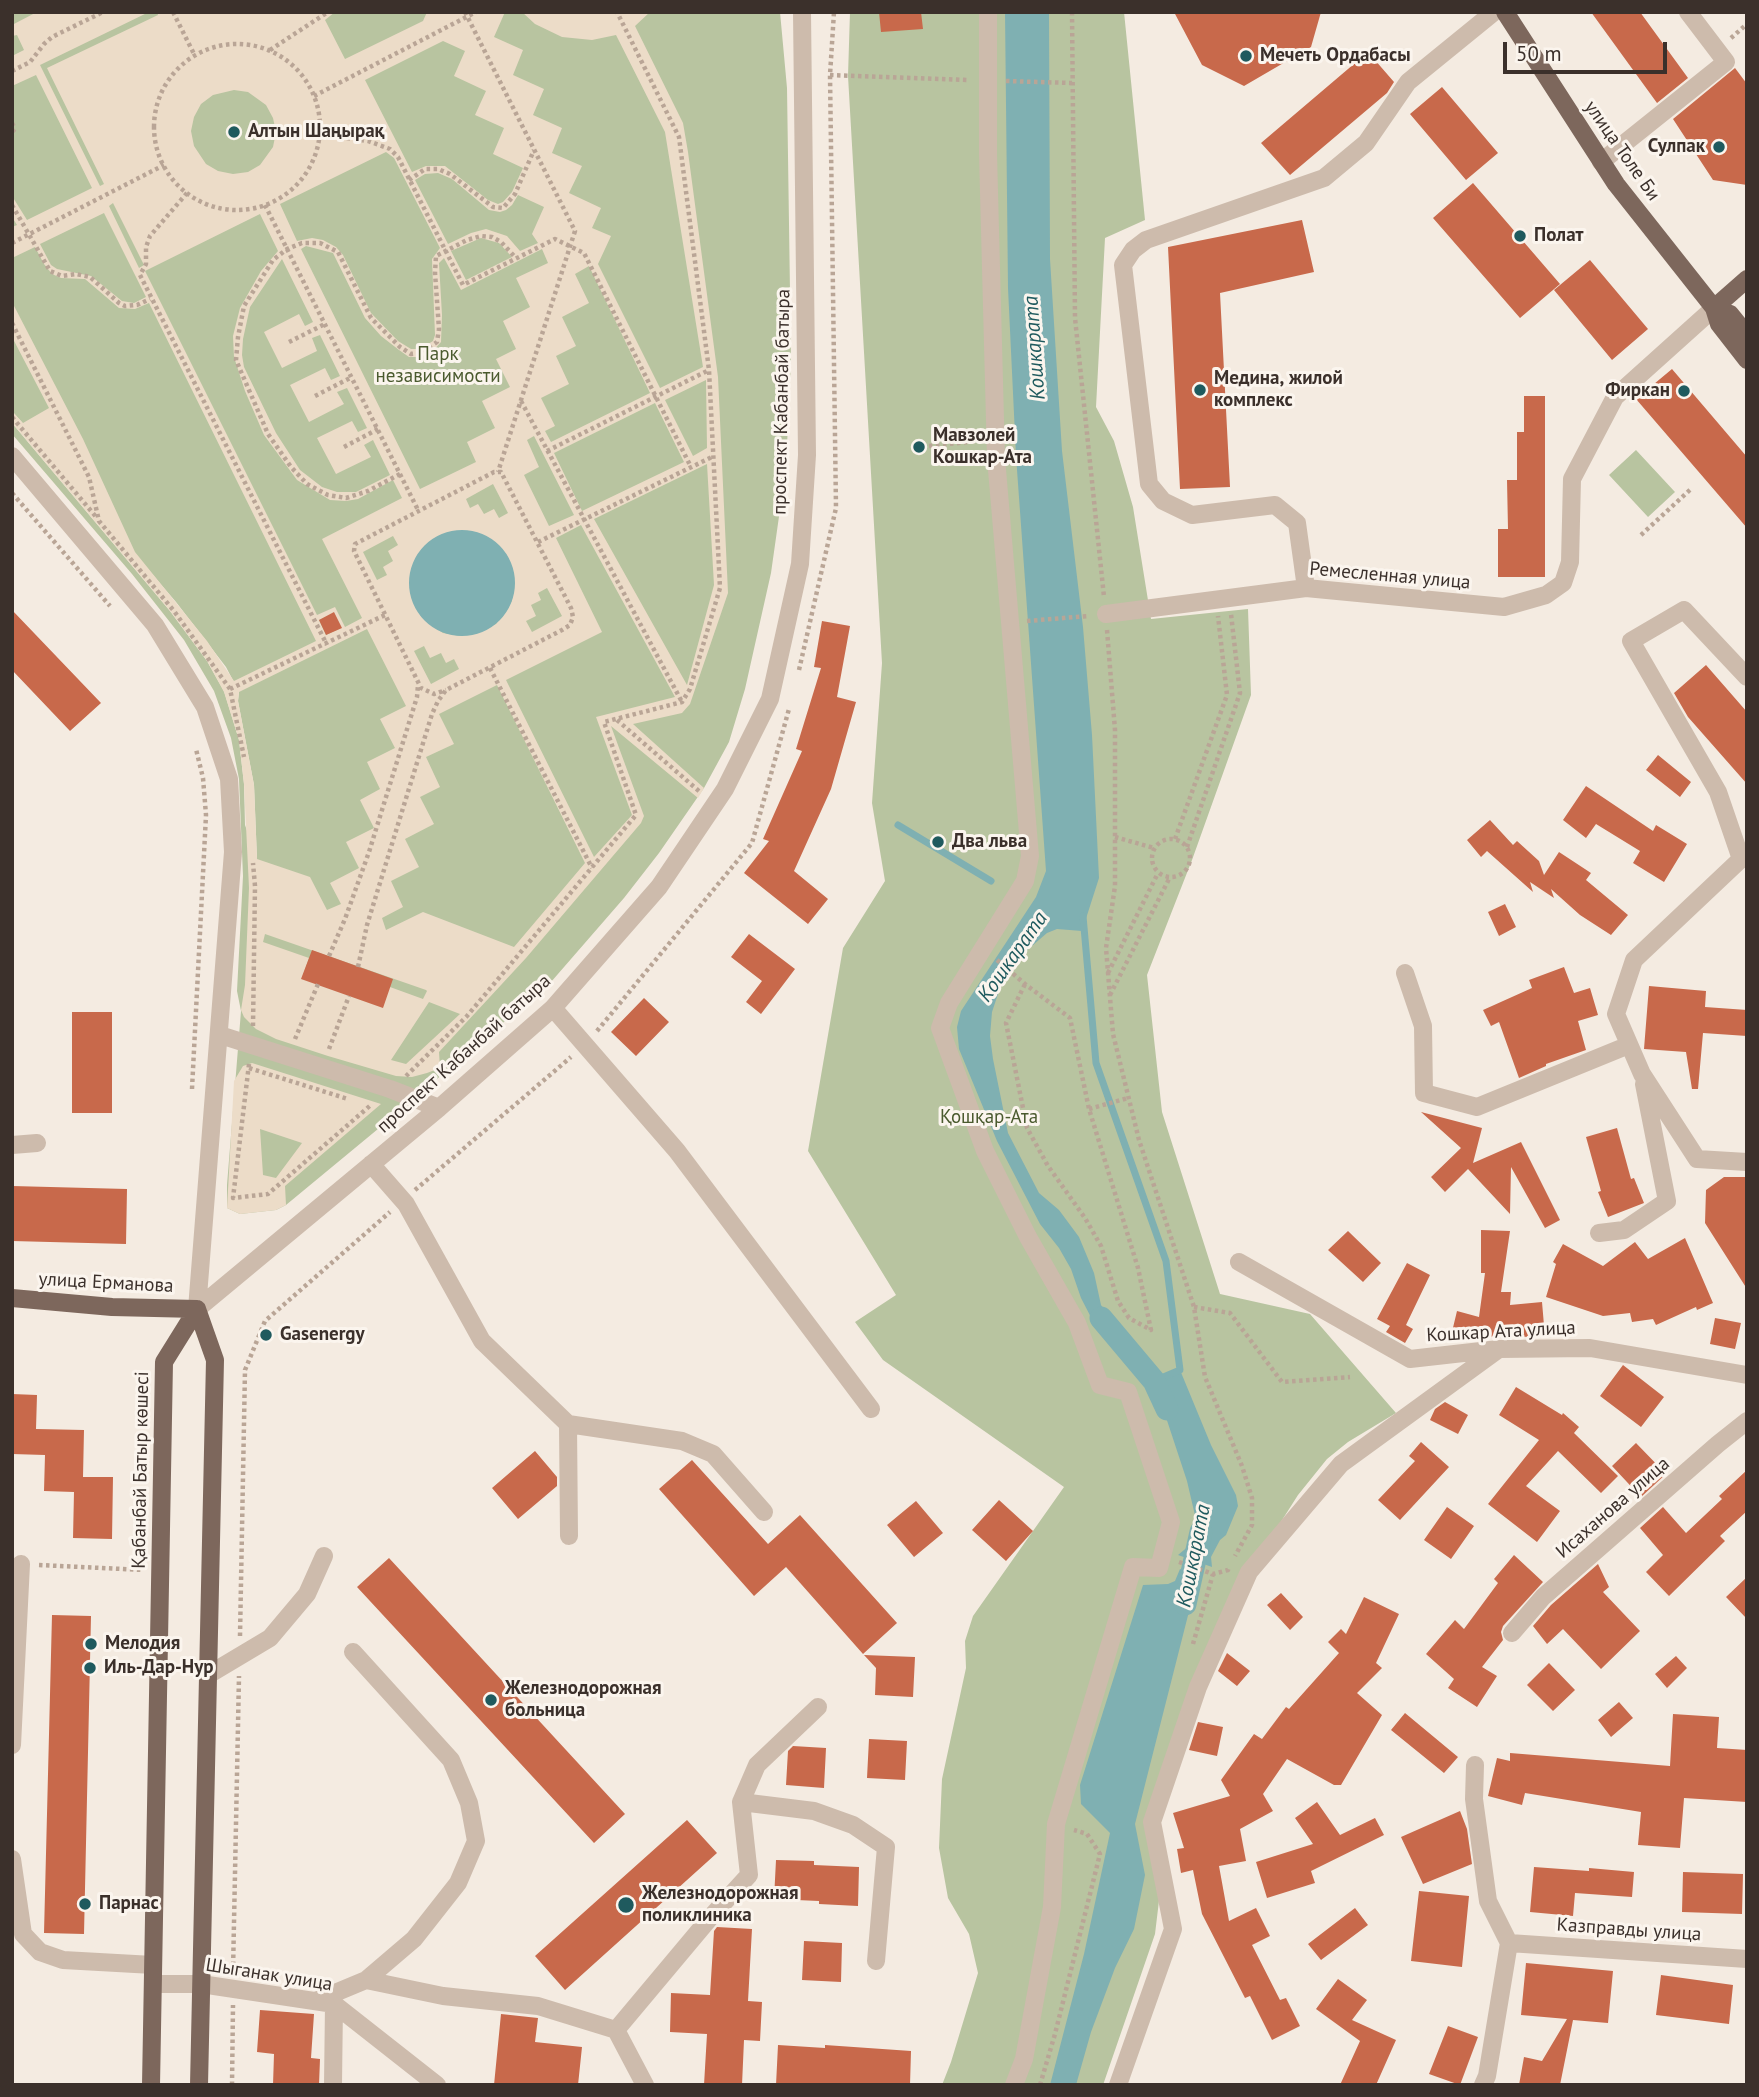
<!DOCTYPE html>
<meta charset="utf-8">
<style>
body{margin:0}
#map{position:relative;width:1759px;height:2097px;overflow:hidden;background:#f4ebe1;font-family:"PT Sans",sans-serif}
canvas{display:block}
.frame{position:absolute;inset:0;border:14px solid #3b302b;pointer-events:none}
.scale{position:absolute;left:1503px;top:42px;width:164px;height:32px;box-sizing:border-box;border:4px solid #3b302b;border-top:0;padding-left:9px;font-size:21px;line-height:24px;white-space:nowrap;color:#3b302b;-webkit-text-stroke:5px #fbf5ee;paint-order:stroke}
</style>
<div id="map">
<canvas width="1759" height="2097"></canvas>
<div class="frame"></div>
<div class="scale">50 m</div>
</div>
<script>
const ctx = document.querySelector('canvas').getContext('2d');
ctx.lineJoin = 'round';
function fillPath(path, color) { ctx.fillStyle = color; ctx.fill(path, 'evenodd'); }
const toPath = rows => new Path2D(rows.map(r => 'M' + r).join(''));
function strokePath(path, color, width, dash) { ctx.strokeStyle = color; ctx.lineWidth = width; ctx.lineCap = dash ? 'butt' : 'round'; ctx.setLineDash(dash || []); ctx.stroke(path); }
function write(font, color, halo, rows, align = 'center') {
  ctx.font = font + ' "PT Sans",sans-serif'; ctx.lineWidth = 6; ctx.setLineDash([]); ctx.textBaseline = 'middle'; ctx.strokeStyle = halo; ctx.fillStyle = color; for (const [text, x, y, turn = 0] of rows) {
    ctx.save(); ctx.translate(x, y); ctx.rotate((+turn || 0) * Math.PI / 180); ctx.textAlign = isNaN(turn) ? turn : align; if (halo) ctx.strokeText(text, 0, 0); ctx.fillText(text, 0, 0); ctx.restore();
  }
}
fillPath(toPath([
 [12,12,780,12,787,88,791,360,786,467,771,573,745,689,729,742,704,788,659,853,624,898,551,982,384,1124,286,1205,276,1210,240,1214,227,1208,227,1185,241,1011,237,991,243,876,239,779,231,738,214,691,184,640,132,574,12,434,12,423,170,611,207,661,224,691,239,740,244,784,245,825,257,859,254,785,238,701,239,692,226,667,176,602,12,411],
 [850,12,1124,12,1145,220,1105,238,1096,407,1114,441,1133,507,1151,619,1248,609,1251,695,1192,860,1147,975,1162,1112,1220,1294,1310,1314,1396,1413,1348,1442,1327,1459,1298,1495,1249,1572,1152,1822,1161,1884,1155,1934,1103,2085,942,2085,951,2062,978,1973,969,1934,948,1898,939,1848,942,1779,966,1668,965,1641,973,1616,1064,1487,883,1360,855,1322,896,1295,808,1151,843,948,885,881,872,803,882,663,848,76],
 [1636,450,1675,492,1648,517,1609,475]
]), '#b8c4a0');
fillPath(toPath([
 [37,12,149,12,40,65,100,186,104,184,47,68,158,15,157,12,335,12,325,20,345,59,423,21,427,12,505,12,494,37,523,50,513,75,544,89,533,115,562,128,552,153,582,166,569,193,601,208,592,228,611,236,598,264,660,388,703,367,665,132,616,35,592,40,562,37,535,24,522,12,650,12,635,26,683,123,688,152,718,377,728,593,690,704,682,713,633,724,704,788,698,798,611,726,644,816,641,823,526,958,439,1052,440,1068,427,1073,412,1077,396,1076,328,1056,276,1039,256,1029,244,1017,241,1010,245,985,249,888,244,784,239,740,224,692,207,661,170,611,12,423,12,411,23,423,49,408,12,337,12,302,83,439,135,552,207,641,234,681,316,641,149,303,135,309,119,308,85,279,61,278,52,274,44,264,35,247,12,258,12,227,17,225,12,217,12,196,27,220,92,188,36,75,12,86,12,56,24,50,17,35,12,36,12,25],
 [443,41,465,51,454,76,486,91,475,115,504,128,493,154,523,168,512,192,503,202,498,204,488,200,445,166,426,166,412,172,365,80],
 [234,90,248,92,266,105,273,118,276,132,273,147,260,165,248,172,233,174,218,171,206,164,194,146,191,131,194,117,201,104,213,95],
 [386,152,394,158,440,248,432,259,435,335,433,341,420,349,411,349,398,341,371,313,343,255,336,247,323,240,312,238,297,241,280,204],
 [438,173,452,179,489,210,500,212,506,210,512,205,518,195,544,207,532,234,538,243,520,251,507,236,486,229,471,233,448,244,415,180,425,174],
 [113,203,144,265,139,268,109,206],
 [104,213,146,297,134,303,122,301,91,276,57,269,51,265,40,244],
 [260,214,278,251,261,271,240,308,233,336,234,357,245,391,264,435,297,480,330,500,346,501,358,499,393,480,402,498,322,539,362,618,345,627,335,607,317,615,145,271],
 [481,238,499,243,512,257,466,280,451,251],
 [306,246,333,253,365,318,381,336,399,350,409,357,420,357,431,353,441,342,442,315,439,263,444,258,461,290,542,249,548,263,516,278,530,307,503,321,516,349,496,359,510,387,482,401,495,428,467,442,476,462,420,489,301,249],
 [282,259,313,322,305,326,299,314,264,332,282,368,317,351,312,338,320,335,340,376,331,380,325,368,290,385,309,422,344,404,337,392,347,388,367,428,358,432,352,421,317,438,336,474,371,457,364,445,373,440,390,475,356,492,337,492,322,487,300,470,276,433,244,367,242,355,243,339,250,307],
 [589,266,650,393,551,442,545,431,555,426,541,398,569,384,556,356,576,346,562,317,589,303,575,274],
 [706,380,707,448,693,456,665,400],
 [655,403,684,462,582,511,554,453],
 [534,436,574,515,549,526,524,475,539,467,527,440],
 [707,464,714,585,687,685,594,519],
 [493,484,508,513,499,518,494,509,484,514,478,504,470,508,466,499],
 [581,525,675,697,596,717,632,815,594,857,506,680,602,632,556,538],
 [459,531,478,533,486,537,512,601,496,624,461,636,443,633,427,622,420,615],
 [393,536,398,545,388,551,393,561,383,567,387,575,377,580,363,552],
 [547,588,562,616,532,632,526,621,536,616,531,605,541,600,538,593],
 [334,613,341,628,326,635,319,620],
 [367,629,406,706,380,719,395,748,367,762,380,789,360,800,374,828,346,842,359,868,330,883,341,904,327,910,310,877,257,859,254,785,238,701,239,692],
 [424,646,430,658,441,653,446,663,454,659,459,669,431,684,414,651],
 [497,685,585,863,514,947,423,912,386,930,382,918,403,907,391,881,419,867,405,839,434,824,420,797,440,787,426,757,454,744,439,714],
 [265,934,426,990,427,991,423,999,390,987,302,978,309,958,263,942],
 [429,1002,460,1014,406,1064,391,1060],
 [252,1063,381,1104,285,1186,286,1205,276,1210,240,1214,227,1208,234,1081,243,1066],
 [260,1129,302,1143,276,1178,263,1175]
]), '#ecdcc8');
fillPath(toPath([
 [1005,12,1049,12,1050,259,1062,451,1083,627,1092,735,1099,878,1082,931,1057,929,1047,933,1026,951,1000,988,992,1012,990,1036,993,1059,1008,1133,1039,1193,1059,1210,1079,1237,1094,1273,1101,1305,1125,1340,1111,1342,1096,1327,1081,1298,1071,1269,1059,1248,1040,1224,997,1141,959,1049,957,1027,961,1011,1036,897,1046,871,1016,456,1008,288],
 '409 583a53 53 0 1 1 106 0a53 53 0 1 1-106 0Z',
 [1180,1370,1211,1445,1236,1495,1238,1506,1226,1535,1220,1540,1211,1557,1212,1567,1178,1555,1190,1545,1197,1524,1187,1481,1154,1381],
 [1180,1569,1198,1576,1135,1824,1145,1875,1134,1929,1115,1968,1091,2032,1076,2085,1050,2085,1084,1954,1110,1833,1081,1804,1080,1785,1143,1585,1168,1584,1175,1581]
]), '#7fb0b2');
strokePath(toPath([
 [898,825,991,881],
 [1083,916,1096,1063,1166,1261,1180,1370,1154,1381]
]), '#7fb0b2', 7);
strokePath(toPath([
 [1101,1318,1154,1381,1167,1409],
 [1185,1604,1201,1532]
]), '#7fb0b2', 23);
fillPath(toPath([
 [879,12,921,12,923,29,881,32],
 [1174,12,1321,12,1311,47,1244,86,1202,65],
 [1591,12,1640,12,1688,78,1657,103],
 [1368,52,1394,82,1387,93,1290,175,1261,143],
 [1735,68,1747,84,1747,185,1713,180,1673,119],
 [1442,87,1498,153,1466,180,1410,114],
 [1473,183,1560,284,1520,318,1433,218],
 [1302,220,1314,272,1220,293,1230,487,1180,489,1168,247],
 [1590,260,1648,329,1612,360,1554,290],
 [1672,369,1747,457,1747,528,1636,399],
 [1524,396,1545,396,1545,577,1498,577,1498,529,1508,529,1507,480,1517,480,1517,432,1524,432],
 [12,610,101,703,70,731,12,670],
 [334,612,342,628,326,635,319,620],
 [822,621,850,626,837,697,856,702,831,789,794,871,828,899,808,924,744,873,769,841,763,839,802,751,796,749,821,668,814,667],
 [1706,665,1747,712,1747,784,1688,717,1674,693],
 [1658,755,1691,782,1680,797,1646,770],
 [1586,786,1653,831,1656,825,1687,844,1664,882,1633,863,1640,851,1596,824,1586,838,1563,820],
 [1490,820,1513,845,1517,841,1539,861,1544,875,1559,852,1591,873,1586,880,1628,915,1611,935,1580,915,1551,889,1554,898,1530,882,1533,892,1487,851,1481,857,1467,840],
 [1505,904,1516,927,1499,936,1488,912],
 [749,934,795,969,761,1014,746,1002,762,981,731,957],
 [312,950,393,979,383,1008,301,979],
 [1564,967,1574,993,1590,988,1598,1015,1578,1021,1586,1050,1546,1064,1546,1066,1519,1078,1499,1022,1491,1026,1483,1010,1532,988,1529,980],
 [1649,986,1706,991,1705,1007,1747,1010,1747,1036,1703,1033,1698,1089,1692,1089,1686,1052,1644,1049],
 [644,998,669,1022,636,1056,611,1032],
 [72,1012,112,1012,112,1113,72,1113],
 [1421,1112,1482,1128,1473,1163,1521,1142,1560,1220,1545,1228,1511,1167,1510,1214,1468,1169,1445,1192,1431,1177,1461,1148],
 [1617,1128,1631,1179,1634,1178,1644,1203,1608,1217,1598,1192,1601,1191,1586,1137],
 [1724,1177,1747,1177,1747,1289,1705,1223,1706,1190],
 [12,1186,127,1189,126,1244,12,1241],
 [1481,1230,1510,1231,1501,1292,1511,1292,1510,1305,1542,1302,1545,1337,1451,1336,1457,1311,1479,1317,1485,1273,1481,1273],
 [1348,1231,1381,1263,1363,1282,1328,1250],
 [1685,1238,1713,1303,1697,1310,1696,1307,1656,1325,1653,1319,1632,1322,1630,1313,1603,1316,1546,1297,1556,1264,1553,1262,1563,1244,1603,1266,1635,1242,1648,1259],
 [1407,1263,1430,1275,1406,1325,1413,1329,1405,1343,1386,1332,1390,1326,1377,1319],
 [1715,1318,1741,1323,1735,1349,1710,1344],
 [1623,1365,1664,1397,1641,1427,1600,1396],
 [1516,1387,1562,1415,1563,1413,1579,1427,1574,1433,1618,1476,1601,1493,1558,1451,1526,1486,1560,1511,1537,1542,1488,1504,1539,1440,1499,1415],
 [12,1394,37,1395,36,1429,84,1430,83,1477,113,1477,112,1539,73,1538,74,1492,44,1491,45,1455,12,1454],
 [1445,1402,1468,1415,1458,1434,1430,1420,1435,1409],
 [1421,1442,1449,1467,1400,1520,1378,1500,1415,1461,1409,1456],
 [1636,1443,1666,1474,1641,1497,1612,1466],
 [535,1451,557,1477,557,1486,518,1519,492,1488],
 [692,1460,768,1544,800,1515,897,1623,863,1654,786,1567,754,1596,659,1489],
 [1747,1470,1747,1511,1720,1536,1725,1541,1669,1596,1646,1572,1663,1555,1640,1528,1663,1507,1686,1533,1722,1499,1719,1496],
 [999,1500,1033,1531,1006,1561,972,1530],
 [916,1501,943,1533,914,1557,887,1525],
 [1447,1507,1474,1526,1451,1559,1424,1540],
 [1514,1555,1543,1582,1503,1626,1501,1632,1503,1640,1482,1667,1497,1676,1477,1707,1448,1688,1454,1679,1426,1654,1455,1620,1464,1629,1498,1583,1494,1579],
 [389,1558,625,1814,594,1843,357,1587],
 [1598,1564,1609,1587,1603,1592,1640,1631,1601,1669,1563,1629,1547,1644,1533,1626,1551,1605],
 [1747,1577,1747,1619,1726,1597],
 [1281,1593,1303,1617,1290,1630,1267,1605],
 [1364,1597,1399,1614,1376,1663,1382,1668,1357,1693,1382,1715,1341,1785,1334,1785,1287,1759,1263,1794,1273,1811,1240,1829,1246,1861,1219,1866,1229,1921,1256,1908,1270,1936,1252,1945,1280,2000,1286,1998,1300,2026,1272,2040,1250,1996,1245,1998,1202,1914,1193,1870,1181,1873,1177,1849,1184,1848,1173,1813,1230,1796,1221,1780,1254,1734,1262,1739,1286,1707,1289,1709,1339,1653,1328,1642,1341,1629,1346,1634],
 [52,1615,91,1616,84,1934,44,1933],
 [1227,1653,1250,1671,1237,1686,1218,1671],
 [864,1655,915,1657,913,1697,875,1695,876,1668],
 [1676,1656,1687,1668,1667,1688,1655,1674],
 [1549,1663,1575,1690,1553,1711,1527,1685],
 [1619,1702,1633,1718,1611,1737,1598,1720],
 [1405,1713,1458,1757,1444,1773,1391,1730],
 [1673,1714,1719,1717,1717,1748,1747,1750,1747,1802,1684,1798,1680,1848,1638,1845,1641,1812,1525,1793,1522,1805,1488,1796,1497,1758,1510,1761,1510,1753,1670,1766],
 [1198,1722,1223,1727,1217,1756,1189,1750],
 [869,1739,907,1741,905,1780,867,1778],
 [793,1746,826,1748,824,1788,786,1785,788,1751],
 [1317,1802,1340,1835,1375,1818,1384,1835,1311,1871,1315,1883,1267,1898,1256,1862,1313,1844,1295,1818],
 [1460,1811,1467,1829,1472,1864,1423,1884,1401,1837],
 [687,1820,717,1853,565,1990,535,1956],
 [776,1860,814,1861,814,1865,859,1867,858,1906,819,1904,819,1901,774,1899],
 [1534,1867,1589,1871,1589,1868,1634,1872,1632,1897,1575,1893,1573,1916,1530,1912],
 [1683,1872,1743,1874,1742,1914,1682,1912],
 [1419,1891,1469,1896,1462,1967,1411,1961],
 [1355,1908,1368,1925,1321,1960,1308,1944],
 [717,1927,752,1929,748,2001,762,2002,760,2041,744,2040,742,2085,704,2085,707,2034,670,2032,671,1993,710,1995,714,1931],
 [804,1941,842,1943,841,1982,802,1980],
 [1526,1963,1613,1971,1608,2023,1573,2020,1560,2085,1519,2085,1524,2057,1542,2061,1567,2019,1521,2015],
 [1661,1975,1733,1985,1729,2024,1656,2015],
 [1338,1979,1367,2000,1352,2020,1396,2040,1376,2085,1340,2085,1360,2041,1316,2009],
 [260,2010,314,2014,311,2058,320,2059,319,2085,273,2085,274,2054,257,2052],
 [501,2014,538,2018,535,2042,582,2047,578,2085,494,2085],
 [1448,2026,1478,2037,1460,2085,1429,2074],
 [778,2045,825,2048,825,2045,911,2051,910,2085,776,2085]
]), '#c8694b');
strokePath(toPath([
 [173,12,195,56],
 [465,12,575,231,498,472],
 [1072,12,1075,318,1104,597],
 [1731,38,1747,24],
 '154 127a83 83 0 1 1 166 0a83 83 0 1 1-166 0Z',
 [270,50,328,12],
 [12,71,30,62,44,44,52,37,103,12],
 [830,75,969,80],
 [1006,81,1072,83],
 [314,96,476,12],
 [12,123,15,129,12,132],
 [319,134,368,141,390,149,398,157,463,285,555,239,584,253,691,467],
 [409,180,425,169,438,169,450,174,493,207,503,208,515,194,534,150],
 [187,193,150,236,146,247,146,264,140,275,327,645],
 [12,205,50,271,62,276,76,274,90,277,119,303,125,306,137,305,150,299],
 [265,205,418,510],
 [12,243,164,165],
 [12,323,89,477,99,521,174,611,230,689,244,757],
 [289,342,325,324],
 [315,396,352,377],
 [521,401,682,702],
 [12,417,97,518],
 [929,446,978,441],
 [344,447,378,429],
 [547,451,709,370],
 [400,474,368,491,346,498,328,495,307,484,291,467,268,434,236,360,238,337,244,306,273,260,287,249,302,243,320,243,338,252,371,318,400,347,411,354,421,353,437,342,439,329,435,273,436,256,467,240,481,236,492,237,501,242,516,258],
 [12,493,110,606],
 [1641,535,1692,488],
 [538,542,714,456],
 [1027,621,1088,616],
 [1107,630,1115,730,1115,886,1106,948,1113,1034,1139,1140,1194,1307,1205,1377,1242,1466,1252,1498,1252,1525,1235,1556],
 [490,668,592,868],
 [799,670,836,508,830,75,834,12],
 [230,689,385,615],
 [617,720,700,792],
 [1115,837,1154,848],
 '1152 858a19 19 0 1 1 38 0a19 19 0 1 1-38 0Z',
 [1175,839,1227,695,1218,616],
 [1187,847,1240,693,1231,614],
 [329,956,345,919,369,852,417,697,418,685],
 [997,960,1025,984,1070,1018,1089,1109,1138,1268,1151,1330,1129,1318,1118,1301,1101,1246,1085,1218,1048,1166,1027,1128,1006,1023,1025,984],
 [358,967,367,925,432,714,438,701,446,690,562,630,570,625,573,617,571,608,501,472,494,472,355,544,354,551,421,688,434,694,446,690],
 [1108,973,1158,873],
 [1110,995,1170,877],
 [253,1026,255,886,253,863],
 [597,1031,752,843,789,709],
 [295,1039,318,984],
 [329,1049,349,996],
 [249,1064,233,1198,268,1194,372,1104],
 [249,1068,348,1099],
 [406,1076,467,1016,636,815,604,722,682,702,690,689,720,588,709,370,679,137,617,12],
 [192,1089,206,815,203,778,196,749],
 [1089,1109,1128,1098],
 [415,1190,571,1057],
 [1194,1307,1230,1313,1282,1382,1350,1377],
 [1179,1562,1213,1574,1228,1570,1229,1567],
 [39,1565,143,1570],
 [240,1636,245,1370,265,1321,390,1212],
 [1193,1644,1213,1574],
 [233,1972,239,1676],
 [232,2085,233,2005],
 [1040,2085,1055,2034,1100,1854,1087,1834,1074,1830]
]), '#b9a596', 4.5, [3.5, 3.5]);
strokePath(toPath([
 [988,12,988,154,996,458,1030,856,1025,881,949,1003,940,1028,985,1151,1028,1237,1077,1323,1100,1385,1128,1392,1171,1522,1159,1568,1133,1567,1056,1824,1052,1907,1024,2059,1014,2085],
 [1601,162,1726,62,1688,12],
 [12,456,155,625,205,707,229,779,233,852,197,1309],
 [1306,588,1297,523,1275,505,1192,515,1163,501,1149,484,1123,265,1133,250,1146,240,1324,178,1366,143,1408,82,1494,12],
 [1106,614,1306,588,1504,607,1546,595,1563,583,1570,562,1572,479,1615,397,1714,308],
 [1741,859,1718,792,1631,641,1684,610,1747,677],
 [1747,859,1741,859,1634,960,1616,1014,1642,1074,1697,1159,1747,1162],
 [1405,973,1423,1026,1424,1093,1477,1107,1629,1045],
 [553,1008,677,1151,871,1409],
 [220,1035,390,1089,439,1108],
 [12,1145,37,1143],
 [371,1164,406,1204,482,1341,568,1424,569,1536],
 [1599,1233,1624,1230,1667,1201,1644,1084],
 [1239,1262,1410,1359,1499,1349,1590,1348,1747,1375],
 [197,1309,439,1108,553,1008,659,887,725,789,770,699,800,564,807,455,802,12],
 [568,1424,682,1441,713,1454,764,1512],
 [1512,1633,1543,1597,1718,1444,1747,1421],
 [353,1652,451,1760,469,1803,476,1841,458,1883,414,1939,366,1980],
 [208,1675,270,1638,307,1594,324,1556],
 [12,1745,21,1564],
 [1475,1765,1474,1799,1488,1901,1509,1943],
 [741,1802,814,1811,853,1825,886,1847,876,1961],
 [12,1859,23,1934,40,1952,63,1960,153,1965],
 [1509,1943,1747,1959],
 [153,1984,201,1984,334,2004,437,2085],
 [318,2000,366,1980,443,1996,538,2006,616,2030],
 [333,2085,334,2004],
 [645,2085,616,2030,709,1919,749,1875,741,1802,757,1765,818,1707],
 [1118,2085,1173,1929,1152,1822,1198,1687,1249,1572,1341,1464,1499,1349],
 [1483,2085,1487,2076,1509,1943]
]), '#cdbbac', 18);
strokePath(toPath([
 [1505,12,1616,184,1714,308,1719,324,1747,360],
 [1714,308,1747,279],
 [1714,308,1730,314,1747,335],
 [12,1298,112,1307,197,1309],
 [197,1309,215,1360,199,2085],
 [151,2085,164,1362,197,1309]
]), '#7d675c', 18);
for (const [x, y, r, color] of [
 [1246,56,7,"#1f5a5e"],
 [234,132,7,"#1f5a5e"],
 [1719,147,7,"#1f5a5e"],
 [1520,236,7,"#1f5a5e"],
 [1200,390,7,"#1f5a5e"],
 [1684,391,7,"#1f5a5e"],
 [919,447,7,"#1f5a5e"],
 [938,842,7,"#1f5a5e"],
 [266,1335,7,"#1f5a5e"],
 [91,1644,7,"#1f5a5e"],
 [90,1668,7,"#1f5a5e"],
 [491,1700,7,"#1f5a5e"],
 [85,1904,7,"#1f5a5e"],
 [626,1905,9,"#1f5a5e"]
]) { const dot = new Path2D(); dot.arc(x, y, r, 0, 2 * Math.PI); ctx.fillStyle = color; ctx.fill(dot); strokePath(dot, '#fbf5ee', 2.5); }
write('bold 19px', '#3b302b', '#fbf5ee', [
 ["Мечеть Ордабасы",1260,56],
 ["Алтын Шаңырақ",248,132],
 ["Сулпак",1705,147,"right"],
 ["Полат",1534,236],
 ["Медина, жилой",1214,379],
 ["комплекс",1214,401],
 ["Фиркан",1670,391,"right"],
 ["Мавзолей",933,436],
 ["Кошкар-Ата",933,458],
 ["Два льва",952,842],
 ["Gasenergy",280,1335],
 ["Мелодия",105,1644],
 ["Иль-Дар-Нур",104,1668],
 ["Железнодорожная",505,1689],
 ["больница",505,1711],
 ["Железнодорожная",642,1894],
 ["поликлиника",642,1916],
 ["Парнас",99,1904]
], 'left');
write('19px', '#3b302b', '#fbf5ee', [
 ["улица Толе Би",1622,151,55],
 ["проспект Кабанбай батыра",782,402,-89],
 ["Ремесленная улица",1390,576,5],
 ["проспект Кабанбай батыра",464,1054,-42],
 ["улица Ерманова",106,1283,3],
 ["Кошкар Ата улица",1501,1332,-3],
 ["Қабанбай Батыр көшесі",141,1470,-89],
 ["Исаханова улица",1613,1508,-41],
 ["Казправды улица",1629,1930,4],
 ["Шыганак улица",269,1975,9]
]);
write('19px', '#4a5a2e', '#fbf5ee', [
 ["Парк",438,355],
 ["независимости",438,377],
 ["Қошқар-Ата",989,1118]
]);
write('italic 21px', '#1f5a5e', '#fbf5ee', [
 ["Кошкарата",1035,348,-94],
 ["Кошкарата",1013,957,-55],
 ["Кошкарата",1194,1556,-79]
]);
</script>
